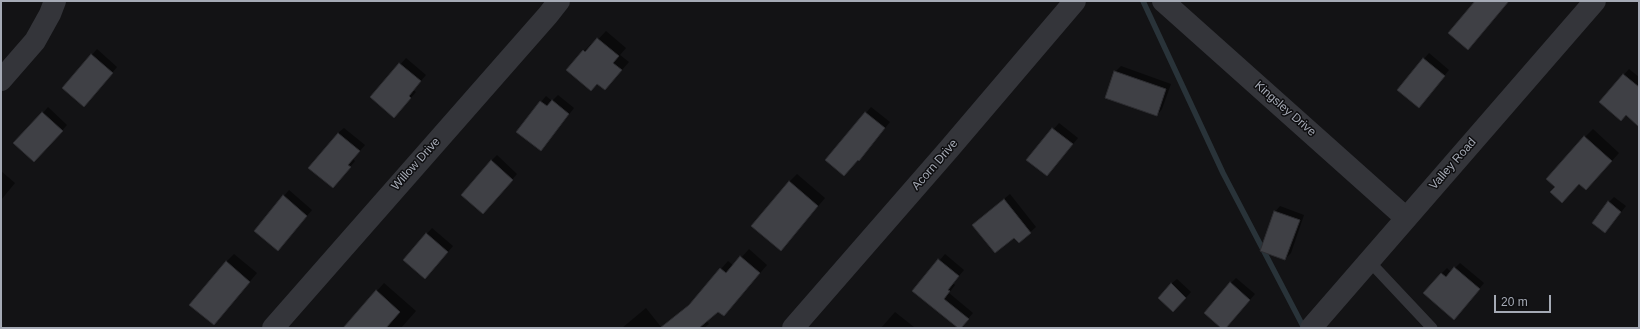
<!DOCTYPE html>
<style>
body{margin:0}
#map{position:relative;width:1640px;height:329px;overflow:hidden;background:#131315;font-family:Helvetica,sans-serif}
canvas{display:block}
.frame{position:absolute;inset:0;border:2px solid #a5aab5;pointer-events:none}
.scale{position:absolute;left:1494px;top:295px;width:57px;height:18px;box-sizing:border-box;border:2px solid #a5aab5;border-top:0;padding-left:5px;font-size:12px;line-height:14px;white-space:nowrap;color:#a5aab5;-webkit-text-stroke:3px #0e0e10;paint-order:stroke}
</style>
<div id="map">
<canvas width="1640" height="329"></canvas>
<div class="frame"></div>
<div class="scale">20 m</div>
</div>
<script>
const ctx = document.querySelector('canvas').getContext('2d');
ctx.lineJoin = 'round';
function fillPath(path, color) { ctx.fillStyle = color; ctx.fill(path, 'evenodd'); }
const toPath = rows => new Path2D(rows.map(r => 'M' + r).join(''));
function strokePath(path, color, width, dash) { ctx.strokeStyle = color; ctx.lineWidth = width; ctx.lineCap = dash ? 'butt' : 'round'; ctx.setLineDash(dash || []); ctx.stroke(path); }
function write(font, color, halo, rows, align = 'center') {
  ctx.font = font + ' Helvetica,sans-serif'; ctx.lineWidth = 3; ctx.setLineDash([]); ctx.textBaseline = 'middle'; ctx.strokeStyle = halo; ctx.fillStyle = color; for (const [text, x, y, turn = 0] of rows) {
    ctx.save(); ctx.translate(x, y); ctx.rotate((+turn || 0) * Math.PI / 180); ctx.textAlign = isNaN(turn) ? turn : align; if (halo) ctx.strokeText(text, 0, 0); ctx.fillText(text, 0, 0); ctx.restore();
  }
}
fillPath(toPath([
 [606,31,626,48,620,55,629,62,605,89,584,51,591,44,593,45],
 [97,49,117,67,89,100,92,55],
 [1429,53,1449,70,1424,101,1424,59],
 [406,58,426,75,413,90,416,92,399,111,372,97],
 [1121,66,1171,84,1162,109,1157,115,1115,72],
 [1629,69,1639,77,1639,123,1626,114,1600,102],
 [558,95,574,108,546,144,541,102,546,96,552,101],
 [48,107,67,125,39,156,43,113],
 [871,107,890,122,864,154,826,160],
 [1059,123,1078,138,1052,169,1028,159],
 [344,128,365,145,353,159,355,161,333,187,338,133],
 [1593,129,1619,153,1594,181,1556,187,1585,137],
 [497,155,517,174,488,207,491,161],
 [1,171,15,183,1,200],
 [797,174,825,198,788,242,789,182],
 [289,190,312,210,283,244,284,196],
 [1010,194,1036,227,1019,242,1015,236,979,220],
 [1614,197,1626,206,1610,226,1609,202],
 [1280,206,1304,215,1291,253,1285,259,1275,212],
 [432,228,453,246,431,272,404,260],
 [749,249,767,265,731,307,721,269,728,261,734,266],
 [234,254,257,273,214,324,226,262],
 [945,254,964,270,953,283,955,285,949,293,973,313,960,328,914,291],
 [1460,263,1484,283,1459,313,1441,274,1447,268,1451,272],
 [1236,278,1255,294,1229,324,1225,328,1222,328,1231,283],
 [1177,279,1191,292,1179,305,1171,284],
 [384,283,416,311,401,328,351,328,377,291],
 [691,303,709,324,704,328,622,328,646,308,661,327],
 [895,312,914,327,913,328,881,328]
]), '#0007');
strokePath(toPath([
 [1143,1,1223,173,1304,328]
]), '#293339', 5.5);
const building = toPath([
 [1475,1,1509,1,1468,50,1448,33,1475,1],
 [597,38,619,56,613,63,622,70,605,90,597,84,591,91,566,70,583,50,585,52,597,38],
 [91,54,113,73,84,107,62,88,91,54],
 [1423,58,1445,76,1419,108,1397,90,1423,58],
 [399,63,421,81,409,96,411,98,394,118,370,97,399,63],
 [1114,71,1166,89,1157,116,1105,98,1114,71],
 [1623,74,1639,87,1639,127,1626,115,1621,121,1599,102,1623,74],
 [552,100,569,114,541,151,516,132,540,101,547,106,552,100],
 [42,112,63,131,34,162,13,143,42,112],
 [865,112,885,128,859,161,858,160,844,176,825,160,865,112],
 [1052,128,1073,144,1047,176,1026,160,1052,128],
 [338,133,360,151,348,165,351,167,333,188,308,168,338,133],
 [1584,136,1612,161,1586,190,1579,184,1562,203,1550,192,1555,187,1546,179,1584,136],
 [491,160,513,180,483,214,461,195,491,160],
 [789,181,818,206,781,251,751,226,789,181],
 [283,195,307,216,278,251,254,231,283,195],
 [1004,199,1031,233,1019,243,1014,238,995,253,972,225,1004,199],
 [1608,201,1621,212,1605,233,1592,223,1608,201],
 [1274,211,1300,220,1285,260,1260,251,1274,211],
 [426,233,448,252,425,279,403,260,426,233],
 [740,256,760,273,724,316,718,312,699,328,660,328,689,305,720,268,726,273,740,256],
 [938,259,959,276,948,290,950,291,944,299,969,319,961,328,958,328,912,291,938,259],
 [226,261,250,282,214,325,189,305,226,261],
 [1454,267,1480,289,1454,320,1423,293,1441,273,1446,277,1454,267],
 [1230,282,1250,300,1226,328,1221,328,1204,313,1230,282],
 [1171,283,1186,298,1173,312,1158,298,1171,283],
 [376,290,400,312,386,328,343,328,376,290]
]);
fillPath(building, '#3f4045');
strokePath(building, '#2d2d31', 1);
strokePath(toPath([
 [1369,261,1432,328]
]), '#34353a', 11);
strokePath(toPath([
 [1163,1,1406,218],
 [1,80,35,41,50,14,55,1],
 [273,328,548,15,559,1],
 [793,328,949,149,1075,1]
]), '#34353a', 22);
strokePath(toPath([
 [1311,328,1595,1]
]), '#34353a', 22);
write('12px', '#a5aab5', '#0e0e10', [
 ["Kingsley Drive",1285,109,41],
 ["Willow Drive",416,164,-48],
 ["Valley Road",1453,164,-49],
 ["Acorn Drive",935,165,-49]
]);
</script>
